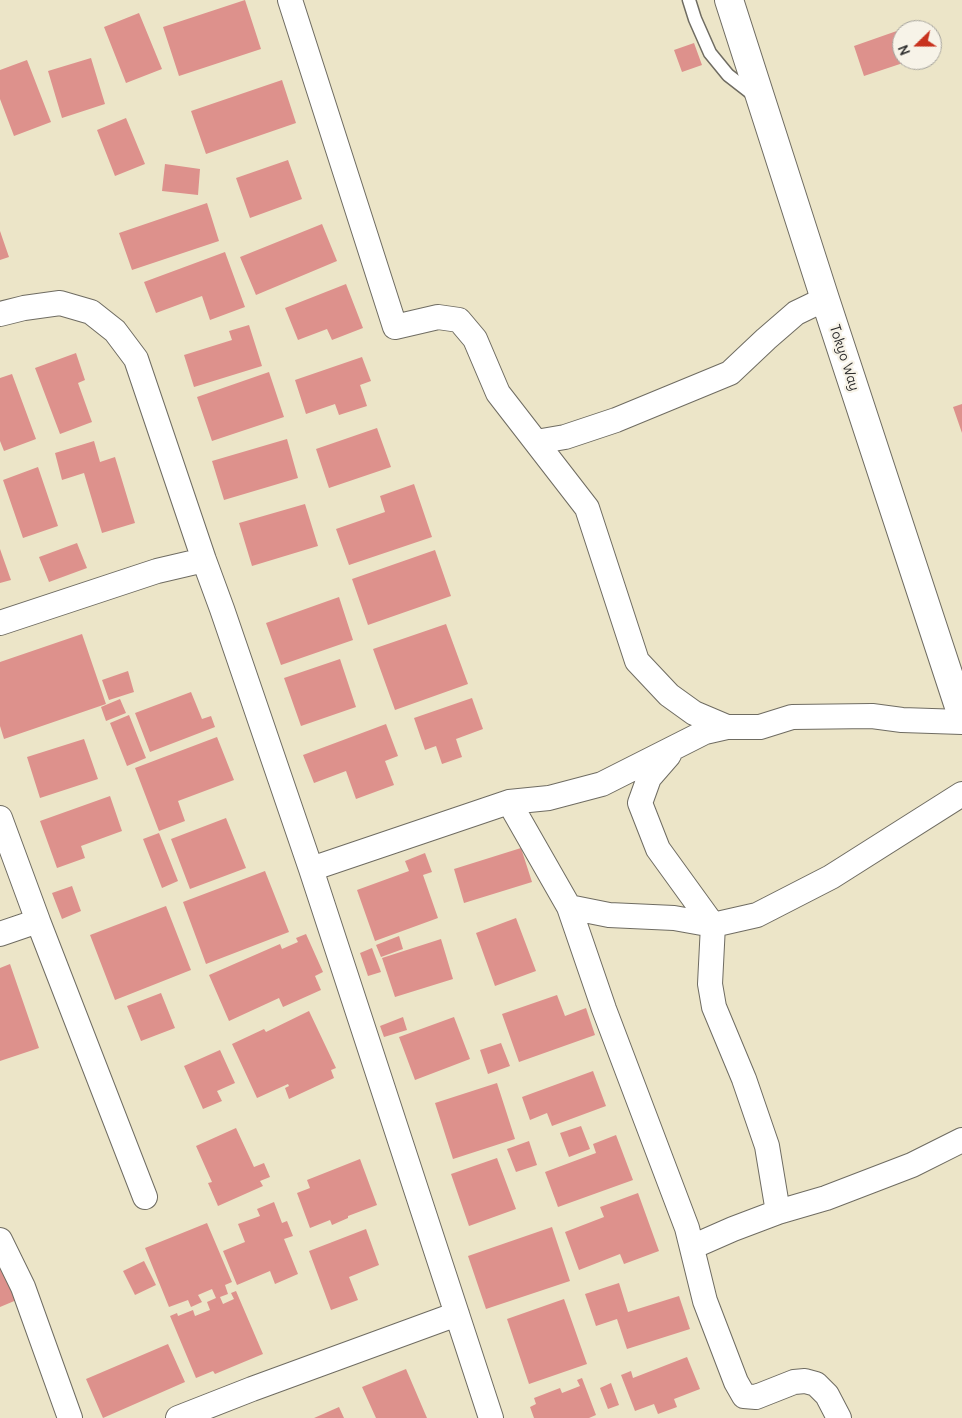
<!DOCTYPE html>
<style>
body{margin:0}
#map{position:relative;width:962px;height:1418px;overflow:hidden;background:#ece5c8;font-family:Delius,sans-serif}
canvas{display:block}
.north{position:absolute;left:892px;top:20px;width:50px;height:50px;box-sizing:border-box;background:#f7f3e8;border:1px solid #a5a39c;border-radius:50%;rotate:248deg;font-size:14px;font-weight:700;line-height:20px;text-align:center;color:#2b2b2b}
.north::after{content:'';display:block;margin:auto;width:18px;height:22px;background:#c8321e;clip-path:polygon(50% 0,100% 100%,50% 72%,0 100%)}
</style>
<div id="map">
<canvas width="962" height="1418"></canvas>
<div class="north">N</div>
</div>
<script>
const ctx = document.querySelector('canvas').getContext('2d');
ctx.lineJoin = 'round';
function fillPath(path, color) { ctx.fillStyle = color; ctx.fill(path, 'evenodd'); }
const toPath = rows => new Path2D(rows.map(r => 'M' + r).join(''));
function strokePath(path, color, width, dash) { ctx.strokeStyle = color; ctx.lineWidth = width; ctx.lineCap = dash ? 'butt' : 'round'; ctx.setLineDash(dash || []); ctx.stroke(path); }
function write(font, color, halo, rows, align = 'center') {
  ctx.font = font + ' Delius,sans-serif'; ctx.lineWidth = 4.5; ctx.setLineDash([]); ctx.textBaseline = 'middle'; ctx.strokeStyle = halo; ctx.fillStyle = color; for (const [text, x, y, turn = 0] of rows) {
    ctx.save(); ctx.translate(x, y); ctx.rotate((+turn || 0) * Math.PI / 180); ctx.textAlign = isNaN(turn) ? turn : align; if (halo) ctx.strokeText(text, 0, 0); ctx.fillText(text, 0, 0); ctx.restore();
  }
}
fillPath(toPath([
 [245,0,261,49,179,76,163,27],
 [139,13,162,69,126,83,104,27],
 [911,26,913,30,902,30,902,60,912,60,864,76,854,46],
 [694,43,702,65,682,72,674,50],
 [91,58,105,104,62,118,48,71],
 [27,60,51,122,14,136,0,99,0,70],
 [282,80,296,123,206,154,191,111],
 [126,118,145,164,115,176,97,130],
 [288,160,302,199,250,218,236,178],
 [165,164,200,169,198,195,162,191],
 [207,203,219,241,132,270,119,233],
 [322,224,337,261,256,295,240,257],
 [0,231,9,257,0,260],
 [225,252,245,307,210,320,202,296,156,313,144,282],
 [346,284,363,328,332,340,327,329,298,340,285,308],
 [249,325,262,366,194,387,184,355,232,340,229,331],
 [76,353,85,380,78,383,92,422,60,434,35,368],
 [362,357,371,381,360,385,367,406,339,415,335,404,306,414,295,380],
 [269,372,284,417,212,441,197,397],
 [12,374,36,439,4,451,0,441,0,378],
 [962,404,962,433,953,407],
 [377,428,391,467,329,488,316,449],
 [287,439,298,478,224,500,212,461],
 [94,441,100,462,115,457,135,523,102,533,84,473,62,480,55,453],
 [38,467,58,526,23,538,3,480],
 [414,484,432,537,349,565,336,529,385,512,380,496],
 [305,504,318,546,252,566,239,523],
 [77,543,87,568,49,582,39,557],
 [0,549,11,580,0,583],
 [435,550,451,596,368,625,352,579],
 [339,597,353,640,281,665,266,623],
 [446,624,468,684,395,710,373,649],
 [82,634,106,704,4,739,0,726,0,662],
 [340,659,356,707,301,726,284,678],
 [128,671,134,692,109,700,102,680],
 [191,692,202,719,211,716,215,727,150,752,135,713],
 [472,698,483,729,456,739,462,757,442,764,436,746,425,750,414,718],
 [120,699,126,713,106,721,101,707],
 [129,715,146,758,127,766,110,723],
 [386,724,398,756,385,761,394,785,356,799,346,771,314,783,303,755],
 [217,737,234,780,178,801,185,821,159,831,135,768],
 [84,739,98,779,40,798,27,757],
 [110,796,122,831,81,846,85,858,57,868,40,821],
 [226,818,246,868,190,889,171,839],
 [159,833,178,881,162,888,143,839],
 [521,848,532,882,464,903,454,869],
 [425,853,432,872,423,875,438,918,375,941,357,890,409,871,405,861],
 [265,871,289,932,206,964,183,902],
 [72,886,81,911,62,919,52,893],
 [166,906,191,970,115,1000,90,935],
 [516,918,536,971,495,986,476,933],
 [306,934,323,972,315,976,321,990,283,1007,279,998,229,1021,209,975,280,944,282,949,298,942,296,938],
 [399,936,403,949,381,957,376,945],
 [441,939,453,979,395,997,382,958],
 [372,948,381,972,368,976,360,953],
 [10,964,39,1048,0,1061,0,968],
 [161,993,175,1028,141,1041,127,1006],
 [557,995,565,1016,586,1008,595,1035,519,1062,502,1014],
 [309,1011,336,1068,331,1070,334,1078,289,1099,285,1088,289,1086,288,1084,257,1098,232,1044,264,1029,266,1032],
 [403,1017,407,1030,384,1037,380,1026],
 [454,1017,470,1059,415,1080,399,1037],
 [501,1043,510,1066,488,1074,480,1050],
 [220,1050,235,1083,217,1091,222,1101,203,1109,184,1066],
 [593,1071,606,1106,552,1126,547,1113,530,1120,522,1097],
 [497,1083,515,1139,453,1159,435,1103],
 [581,1126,590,1149,569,1157,560,1133],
 [236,1128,254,1167,264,1163,270,1177,260,1181,263,1186,218,1206,208,1183,212,1182,196,1146],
 [616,1135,633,1180,558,1207,545,1172,596,1153,593,1144],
 [529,1141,537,1165,516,1172,507,1149],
 [497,1158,516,1209,469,1226,451,1174],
 [360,1159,377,1205,348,1216,348,1218,332,1225,330,1220,310,1228,297,1193,310,1188,307,1180],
 [638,1193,659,1251,624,1264,620,1254,579,1270,565,1232,604,1217,600,1207],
 [274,1202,282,1223,287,1221,293,1236,284,1239,298,1274,275,1284,270,1271,237,1285,223,1251,245,1242,238,1224,260,1216,257,1209],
 [207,1223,232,1282,225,1285,228,1294,220,1297,223,1304,234,1299,231,1293,236,1291,263,1354,215,1374,213,1371,196,1378,170,1316,177,1313,178,1316,193,1310,195,1316,210,1310,207,1302,216,1298,212,1289,198,1295,202,1302,191,1307,188,1300,169,1307,145,1248],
 [552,1227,570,1281,486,1309,468,1256],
 [366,1229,379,1265,349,1277,358,1300,331,1310,309,1251],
 [144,1261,156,1285,135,1295,123,1271],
 [0,1265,19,1299,0,1307],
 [619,1283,628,1312,679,1296,690,1329,627,1349,617,1319,596,1326,585,1294],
 [564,1299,587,1364,529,1384,507,1319],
 [168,1344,185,1382,103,1418,86,1379],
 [687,1357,700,1389,674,1399,677,1407,658,1414,654,1404,635,1411,621,1375,631,1371,633,1378],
 [406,1369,427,1418,376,1418,362,1387],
 [582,1378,596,1415,589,1418,534,1418,530,1407,536,1404,534,1398,560,1388,562,1393,580,1386,577,1380],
 [611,1383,619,1405,608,1409,600,1388],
 [339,1407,344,1418,314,1418]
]), '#dd918c');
const service = toPath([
 [689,0,695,19,710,53,728,75,755,96]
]);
const minor = toPath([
 [290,0,395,327,438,317,459,320,475,339,498,393,587,508,637,661,669,695,694,713,727,727],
 [0,314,24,308,60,303,91,312,115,331,136,359,204,560,222,609,311,869,491,1418],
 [536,442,565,437,616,420,730,373,766,339,796,313,825,299],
 [0,623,157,571,204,560],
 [669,755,649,778,640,803,658,849,713,925,710,984,714,1007,744,1079,767,1146,778,1212],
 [509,802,569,907,604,1009,687,1228,705,1301,736,1382,744,1396,756,1397,794,1382,805,1381,816,1384,827,1395,839,1418],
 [0,818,38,921,0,934],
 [311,869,509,802,549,798,602,784,705,732,727,727,760,727,792,717,872,716,902,720,962,722],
 [569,907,609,915,674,918,713,925,757,915,831,877,962,794],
 [38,921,145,1197],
 [0,1240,23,1287,70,1418],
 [692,1247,733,1229,778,1212,826,1198,912,1165,962,1140],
 [178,1418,252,1389,457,1314]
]);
const secondary = toPath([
 [729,0,825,299,962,716]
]);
strokePath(service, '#6f6c62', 15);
strokePath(minor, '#6f6c62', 26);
strokePath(secondary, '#6f6c62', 30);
strokePath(service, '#fff', 12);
strokePath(minor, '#fff', 24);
strokePath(secondary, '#fff', 28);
write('14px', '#2b2b2b', '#f7f3e8', [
 ["Tokyo Way",844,358,72]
]);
</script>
